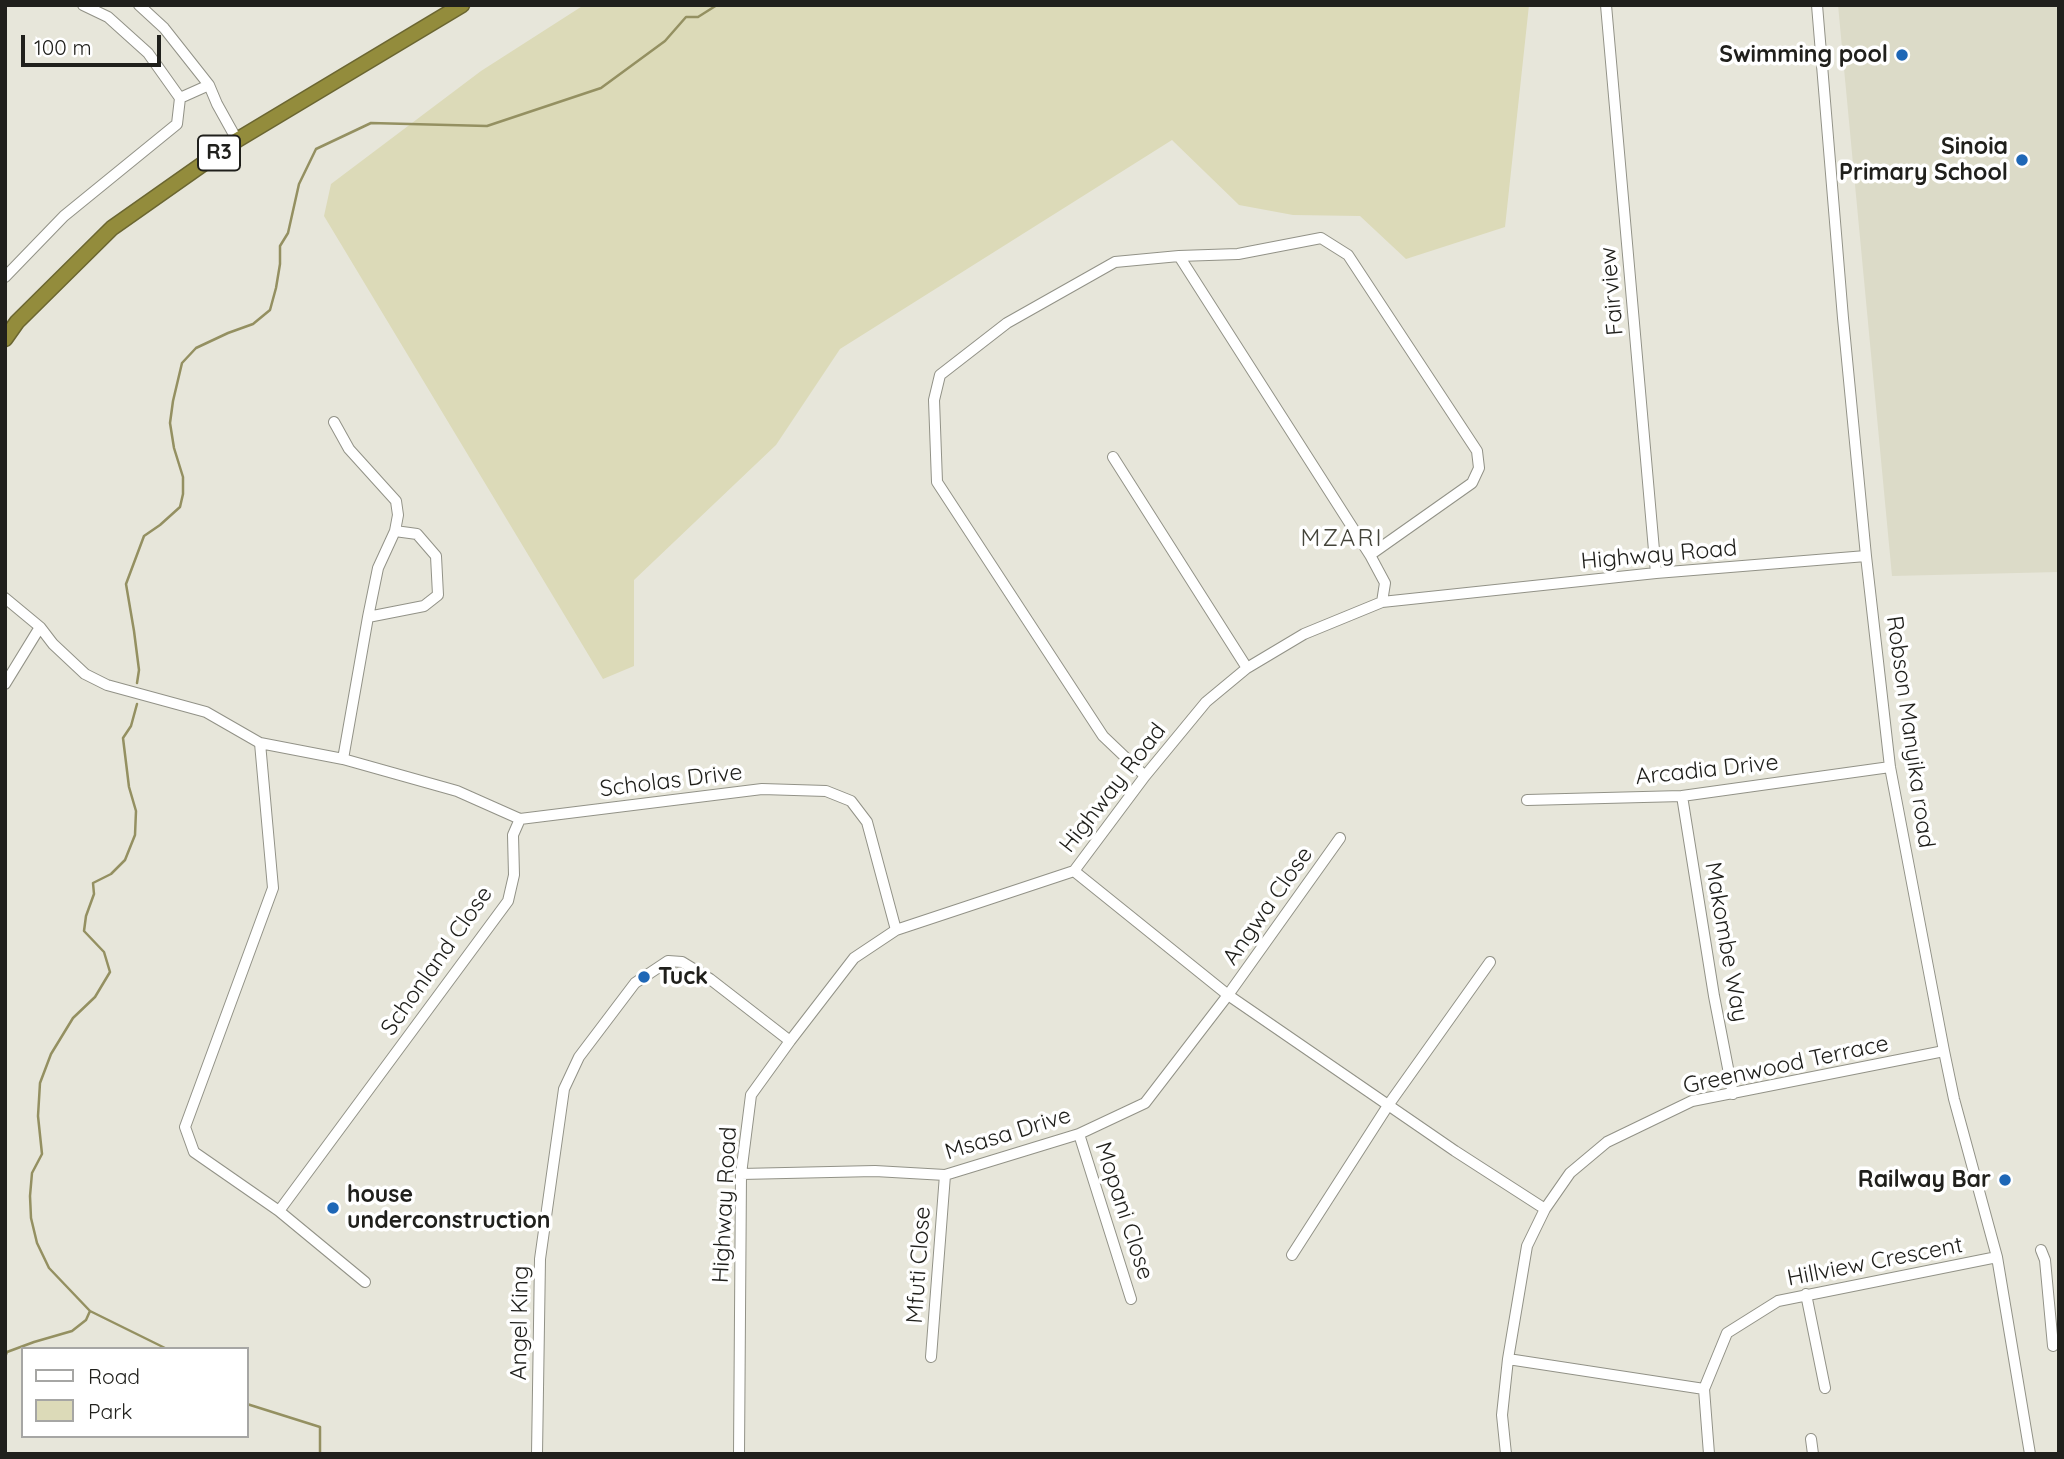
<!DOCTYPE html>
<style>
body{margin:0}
#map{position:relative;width:2064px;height:1459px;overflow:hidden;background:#e7e6da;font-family:Quicksand,sans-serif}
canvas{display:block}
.frame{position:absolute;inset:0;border:7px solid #20201c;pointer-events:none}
.legend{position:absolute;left:21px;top:1347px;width:228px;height:91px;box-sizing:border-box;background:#fff;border:2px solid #a6a6a4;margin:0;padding:9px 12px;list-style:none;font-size:21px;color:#20201c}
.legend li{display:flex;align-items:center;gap:14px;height:35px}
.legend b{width:35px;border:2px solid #a6a6a4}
.scale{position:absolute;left:21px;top:35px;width:140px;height:32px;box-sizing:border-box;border:4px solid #20201c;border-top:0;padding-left:9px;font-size:21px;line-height:24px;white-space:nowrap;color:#20201c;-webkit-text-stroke:5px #fff;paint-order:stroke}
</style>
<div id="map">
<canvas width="2064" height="1459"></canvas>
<div class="frame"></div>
<ul class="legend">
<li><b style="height:9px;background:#fff"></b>Road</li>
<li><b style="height:19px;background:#dcdab8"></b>Park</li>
</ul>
<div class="scale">100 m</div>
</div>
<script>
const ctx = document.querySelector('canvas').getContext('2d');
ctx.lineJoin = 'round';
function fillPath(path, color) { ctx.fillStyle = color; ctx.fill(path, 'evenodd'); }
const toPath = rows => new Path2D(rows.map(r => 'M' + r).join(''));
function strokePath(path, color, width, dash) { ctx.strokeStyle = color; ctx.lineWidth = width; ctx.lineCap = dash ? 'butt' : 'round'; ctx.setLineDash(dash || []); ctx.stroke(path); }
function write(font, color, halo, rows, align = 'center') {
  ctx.font = font + ' Quicksand,sans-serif'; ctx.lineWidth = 7; ctx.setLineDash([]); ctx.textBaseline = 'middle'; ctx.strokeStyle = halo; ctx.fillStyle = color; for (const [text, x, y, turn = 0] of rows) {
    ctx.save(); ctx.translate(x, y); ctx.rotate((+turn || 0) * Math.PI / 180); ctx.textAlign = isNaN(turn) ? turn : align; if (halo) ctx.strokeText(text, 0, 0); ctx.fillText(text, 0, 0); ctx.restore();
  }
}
fillPath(toPath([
 [1838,5,2059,5,2059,572,1892,576]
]), '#dcdbc8');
fillPath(toPath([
 [584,5,1529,5,1505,227,1406,259,1360,216,1293,215,1239,205,1172,140,840,349,776,445,634,580,634,666,603,679,324,216,331,184,481,71]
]), '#dcdab8');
strokePath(toPath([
 [749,5,754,5],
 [137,683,139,670,134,631,126,584,144,536,160,525,180,507,183,494,183,477,174,448,170,423,173,401,182,363,196,348,228,333,253,324,270,310,276,288,280,264,280,246,288,233,299,184,316,149,371,123,487,126,601,88,665,41,686,17,698,17,717,5],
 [137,704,131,726,123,738,129,787,136,811,135,835,125,860,111,874,93,883,94,894,86,916,84,931,104,952,110,972,95,997,73,1018,51,1054,40,1083,38,1116,42,1154,32,1173,30,1196,31,1218,37,1243,49,1268,90,1311,167,1349],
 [5,1357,7,1352,34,1342,72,1331,86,1320,90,1311],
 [247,1404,320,1427,320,1454]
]), '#949061', 2.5);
const minor = toPath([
 [83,5,108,17,148,53,180,98],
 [139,5,164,28,209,85,217,104,237,140],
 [1606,5,1656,573],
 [1817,5,1843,318,1866,556,1890,767,1944,1051,1954,1099,1997,1257,2030,1454],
 [1179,256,1238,254,1321,238,1348,255,1477,451,1479,468,1472,483,1370,555],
 [5,277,64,216,177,124,180,98,209,85],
 [334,422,349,449,396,501,398,515,395,531],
 [1113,457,1247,668],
 [5,598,40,627,53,644,85,674,107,685,206,712,260,743,343,759,457,791,520,819,513,835,514,875,508,901,279,1211,365,1282],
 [5,684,40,627],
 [260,743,273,888,185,1127,194,1152,279,1211],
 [343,759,368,617,378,568,395,531,417,534,436,556,438,595,424,606,368,617],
 [1145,776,1103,736,937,482,934,400,940,375,1007,323,1115,262,1179,256,1370,555,1385,583,1382,602],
 [1682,796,1714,996,1733,1094],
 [1527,800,1682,796,1890,767],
 [520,819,762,789,826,791,851,801,867,822,896,930],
 [1074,871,1228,995,1455,1151,1545,1209],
 [1079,1134,1131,1299],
 [741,1174,875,1171,945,1175,1079,1134,1145,1103,1228,995,1340,838],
 [2041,1250,2045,1260,2053,1346],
 [1292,1255,1389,1104,1490,962],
 [1806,1294,1825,1388],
 [931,1357,945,1175],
 [1508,1359,1704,1389],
 [1811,1439,1813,1454],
 [537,1454,540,1259,564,1089,579,1057,635,983,668,961,682,962,710,979,790,1041],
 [739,1454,741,1174,751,1095,790,1041,854,958,896,930,1074,871,1145,776,1206,702,1247,668,1304,634,1382,602,1656,573,1866,556],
 [1506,1454,1502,1415,1508,1359,1527,1246,1545,1209,1570,1173,1607,1142,1692,1101,1944,1051],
 [1709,1454,1704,1389,1727,1333,1778,1301,1997,1257]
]);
const highway = toPath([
 [5,339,17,322,112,228,237,140,462,5]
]);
strokePath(minor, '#929287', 12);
strokePath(highway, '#6b6631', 17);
strokePath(minor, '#fff', 10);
strokePath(highway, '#938c3c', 14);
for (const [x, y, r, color] of [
 [1902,55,7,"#1e67b6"],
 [2022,160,7,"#1e67b6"],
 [644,977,7,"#1e67b6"],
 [2005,1180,7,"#1e67b6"],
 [333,1208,7,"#1e67b6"]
]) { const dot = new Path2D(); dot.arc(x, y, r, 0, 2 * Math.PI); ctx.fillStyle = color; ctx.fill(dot); strokePath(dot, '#fff', 2.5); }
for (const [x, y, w] of [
 [219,153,42]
]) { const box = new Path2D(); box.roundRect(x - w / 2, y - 17.5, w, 35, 5); ctx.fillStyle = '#fff'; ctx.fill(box); strokePath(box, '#20201c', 2); }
write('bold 21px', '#20201c', null, [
 ["R3",219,153]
]);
write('bold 23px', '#20201c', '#fff', [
 ["Swimming pool",1888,55],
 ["Sinoia",2008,147],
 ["Primary School",2008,173],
 ["Tuck",658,977,"left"],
 ["Railway Bar",1991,1180],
 ["house",347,1195,"left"],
 ["underconstruction",347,1221,"left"]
], 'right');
write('23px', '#20201c', '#fff', [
 ["Fairview",1612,291,-95],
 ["Highway Road",1659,555,-5],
 ["Robson Manyika road",1910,732,82],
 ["Arcadia Drive",1707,770,-6],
 ["Scholas Drive",671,781,-7],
 ["Highway Road",1113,788,-52],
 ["Angwa Close",1268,906,-55],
 ["Makombe Way",1726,942,80],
 ["Schonland Close",437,961,-55],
 ["Greenwood Terrace",1786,1065,-12],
 ["Msasa Drive",1008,1134,-17],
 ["Highway Road",725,1205,-87],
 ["Mopani Close",1124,1211,72],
 ["Hillview Crescent",1875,1262,-11],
 ["Mfuti Close",919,1265,-86],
 ["Angel King",520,1323,-89]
]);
ctx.letterSpacing = '2px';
write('24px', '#44443a', '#fff', [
 ["MZARI",1342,539]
]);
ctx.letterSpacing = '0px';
</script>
